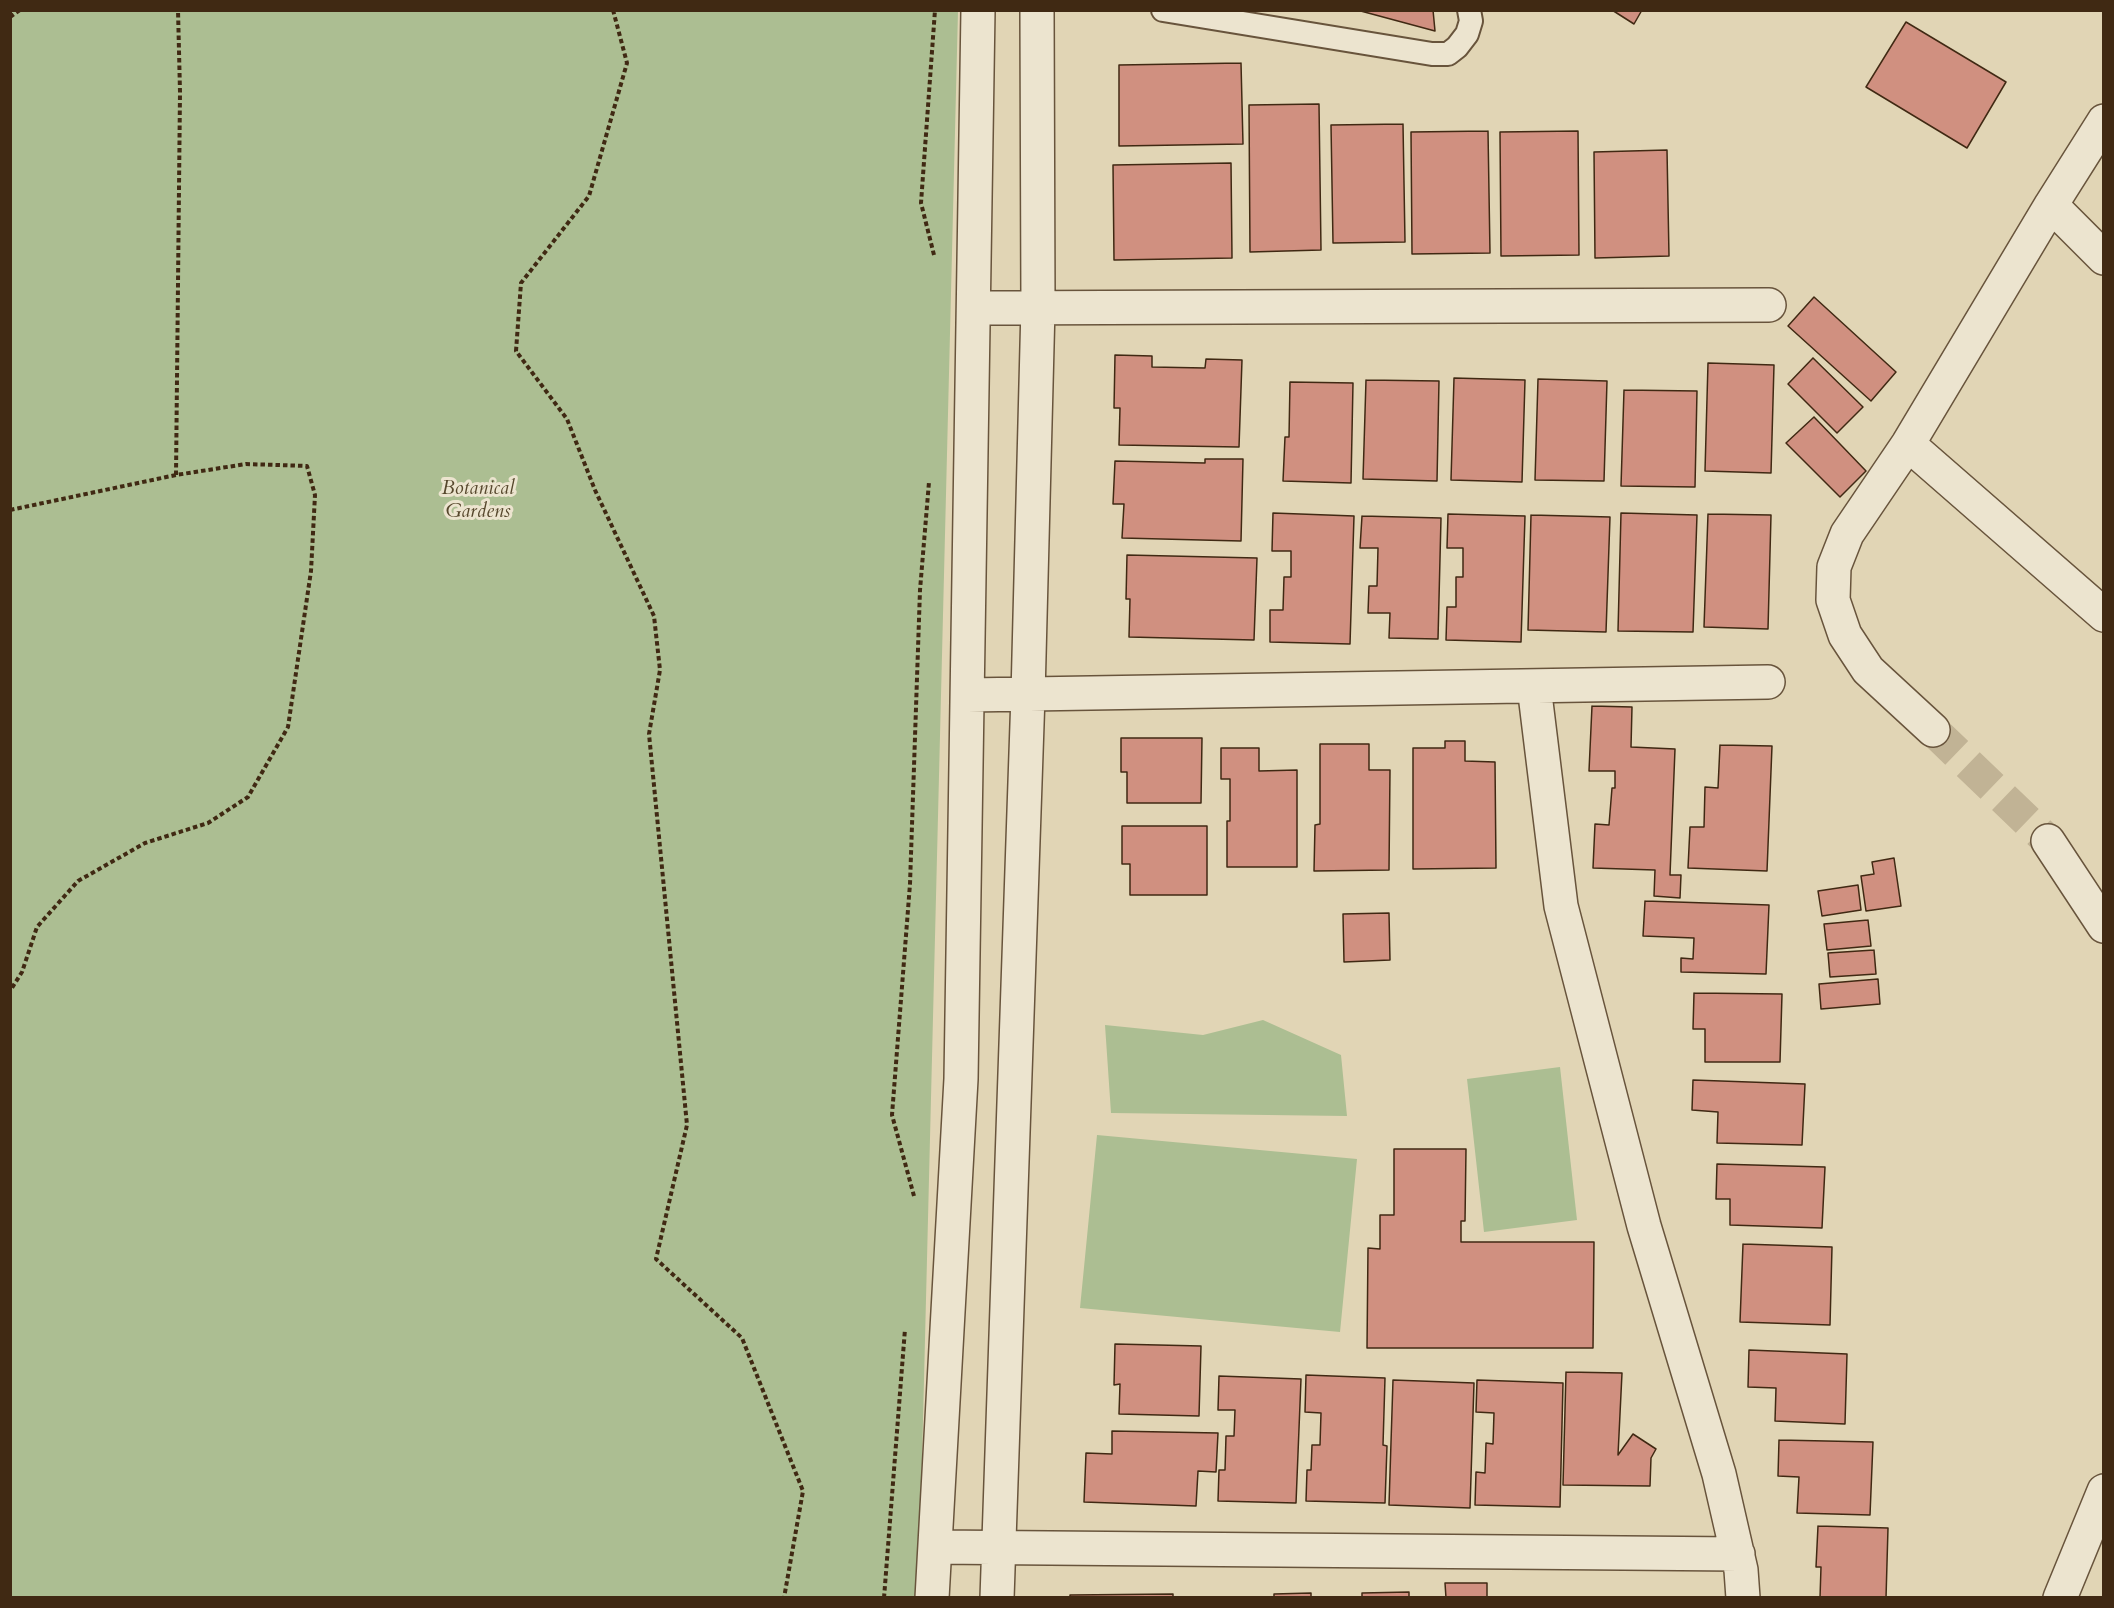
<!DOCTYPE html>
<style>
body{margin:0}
#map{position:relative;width:2114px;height:1608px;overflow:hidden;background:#e1d5b5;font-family:Cardo,serif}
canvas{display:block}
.frame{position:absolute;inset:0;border:12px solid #402913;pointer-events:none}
</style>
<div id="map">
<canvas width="2114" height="1608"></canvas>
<div class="frame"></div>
</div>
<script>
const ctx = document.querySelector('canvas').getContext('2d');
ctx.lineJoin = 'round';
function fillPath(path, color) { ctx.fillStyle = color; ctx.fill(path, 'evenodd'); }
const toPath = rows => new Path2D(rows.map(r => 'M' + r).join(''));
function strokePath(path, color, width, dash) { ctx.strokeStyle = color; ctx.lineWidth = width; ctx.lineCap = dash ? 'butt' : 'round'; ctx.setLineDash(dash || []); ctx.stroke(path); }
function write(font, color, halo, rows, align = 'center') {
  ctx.font = font + ' Cardo,serif'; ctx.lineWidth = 6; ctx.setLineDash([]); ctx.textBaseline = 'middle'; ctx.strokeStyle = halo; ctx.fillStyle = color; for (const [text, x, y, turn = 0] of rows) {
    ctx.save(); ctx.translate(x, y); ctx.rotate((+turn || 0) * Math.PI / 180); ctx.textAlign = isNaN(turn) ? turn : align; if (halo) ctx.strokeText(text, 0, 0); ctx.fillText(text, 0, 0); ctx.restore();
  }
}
fillPath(toPath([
 [11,11,958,11,920,1540,915,1597,11,1598],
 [1263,1020,1341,1055,1347,1116,1111,1113,1105,1025,1203,1035],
 [1560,1067,1577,1220,1484,1232,1467,1079],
 [1097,1135,1357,1159,1340,1332,1080,1308]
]), '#acbe92');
const building = toPath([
 [1357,10,1433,10,1435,31,1357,10],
 [1612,10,1642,10,1634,24,1612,10],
 [1906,22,2006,82,1967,148,1866,87,1906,22],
 [1241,63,1243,144,1119,146,1119,65,1241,63],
 [1319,104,1321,250,1250,252,1249,105,1319,104],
 [1403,124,1405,242,1333,243,1331,125,1403,124],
 [1488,131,1490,253,1412,254,1411,132,1488,131],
 [1578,131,1579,255,1501,256,1500,132,1578,131],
 [1667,150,1669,256,1595,258,1594,152,1667,150],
 [1231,163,1232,258,1114,260,1113,165,1231,163],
 [1814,297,1896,372,1871,401,1788,326,1814,297],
 [1115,355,1152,356,1152,367,1205,368,1206,359,1242,360,1239,447,1119,445,1120,408,1114,408,1115,355],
 [1813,358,1863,407,1837,433,1788,384,1813,358],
 [1708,363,1774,365,1771,473,1705,471,1708,363],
 [1454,378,1525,380,1522,482,1451,480,1454,378],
 [1538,379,1607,381,1604,481,1535,480,1538,379],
 [1366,380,1439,381,1437,481,1363,479,1366,380],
 [1290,382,1353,383,1351,483,1283,481,1285,437,1289,437,1290,382],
 [1624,390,1697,391,1695,487,1621,486,1624,390],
 [1814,417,1866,471,1840,497,1786,443,1814,417],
 [1205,459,1243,459,1241,541,1122,538,1124,504,1113,504,1115,461,1205,463,1205,459],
 [1273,513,1354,516,1350,644,1270,642,1270,610,1283,610,1284,577,1291,577,1291,551,1272,551,1273,513],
 [1621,513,1697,515,1693,632,1618,631,1621,513],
 [1448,514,1525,516,1521,642,1446,640,1447,607,1456,607,1456,577,1463,577,1463,548,1447,548,1448,514],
 [1708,514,1771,515,1768,629,1704,627,1708,514],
 [1531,515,1610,517,1606,632,1528,630,1531,515],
 [1362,516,1441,518,1438,639,1389,638,1390,613,1368,613,1369,586,1377,586,1378,548,1360,548,1362,516],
 [1127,555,1257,558,1254,640,1129,637,1130,599,1126,599,1127,555],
 [1592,706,1632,707,1631,747,1675,749,1670,875,1681,875,1680,898,1654,896,1655,870,1593,868,1595,824,1609,825,1612,788,1615,788,1615,771,1589,771,1592,706],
 [1121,738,1202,738,1201,803,1127,803,1127,772,1121,772,1121,738],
 [1445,741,1465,741,1465,761,1495,762,1496,868,1413,869,1413,748,1445,748,1445,741],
 [1320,744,1369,744,1369,770,1390,770,1389,870,1314,871,1315,825,1320,824,1320,744],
 [1720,745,1772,746,1767,871,1688,868,1690,827,1704,827,1705,787,1718,788,1720,745],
 [1221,748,1259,748,1259,771,1297,770,1297,867,1227,867,1227,821,1230,821,1230,779,1221,779,1221,748],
 [1122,826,1207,826,1207,895,1130,895,1130,864,1122,864,1122,826],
 [1894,858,1901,906,1866,911,1861,876,1874,874,1872,862,1894,858],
 [1858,885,1861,910,1822,916,1818,891,1858,885],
 [1645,901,1769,905,1766,974,1681,972,1681,958,1693,959,1694,938,1643,936,1645,901],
 [1389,913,1390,960,1344,962,1343,914,1389,913],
 [1868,920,1871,946,1827,950,1824,924,1868,920],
 [1874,950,1876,974,1830,977,1828,953,1874,950],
 [1878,979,1880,1004,1821,1009,1819,984,1878,979],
 [1694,993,1782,994,1780,1062,1705,1062,1705,1029,1693,1029,1694,993],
 [1693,1080,1805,1084,1802,1145,1717,1143,1718,1112,1692,1110,1693,1080],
 [1394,1149,1466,1149,1465,1221,1461,1221,1461,1242,1594,1242,1593,1348,1367,1348,1368,1248,1380,1249,1380,1215,1394,1215,1394,1149],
 [1717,1164,1825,1167,1822,1228,1730,1225,1730,1199,1716,1199,1717,1164],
 [1743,1244,1832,1247,1830,1325,1740,1322,1743,1244],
 [1115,1344,1201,1346,1199,1416,1119,1414,1120,1384,1114,1385,1115,1344],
 [1749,1350,1847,1354,1845,1424,1775,1421,1776,1388,1748,1387,1749,1350],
 [1566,1372,1622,1373,1618,1455,1633,1434,1656,1449,1651,1458,1650,1486,1563,1485,1566,1372],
 [1306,1375,1385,1378,1383,1445,1387,1446,1385,1503,1306,1501,1307,1470,1311,1470,1312,1445,1320,1445,1321,1413,1305,1412,1306,1375],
 [1219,1376,1301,1379,1296,1503,1218,1501,1219,1470,1225,1470,1226,1436,1234,1436,1235,1410,1218,1410,1219,1376],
 [1393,1380,1474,1383,1470,1508,1389,1505,1393,1380],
 [1477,1380,1563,1383,1560,1507,1475,1505,1476,1472,1485,1473,1486,1443,1493,1444,1494,1413,1476,1412,1477,1380],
 [1112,1431,1218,1433,1216,1472,1198,1471,1196,1506,1084,1502,1086,1453,1112,1454,1112,1431],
 [1779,1440,1873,1442,1870,1515,1797,1513,1799,1477,1778,1476,1779,1440],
 [1818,1526,1888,1528,1886,1598,1820,1598,1821,1567,1816,1567,1818,1526],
 [1445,1583,1487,1583,1487,1598,1446,1598,1445,1583],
 [1409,1592,1409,1598,1362,1598,1362,1593,1409,1592],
 [1311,1593,1311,1598,1274,1598,1274,1594,1311,1593],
 [1173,1594,1173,1598,1070,1598,1070,1595,1173,1594]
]);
fillPath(building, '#d09080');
strokePath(building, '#402913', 1.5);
strokePath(toPath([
 [1933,730,2048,841]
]), '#c1b395', 33, [33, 16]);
const service = toPath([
 [1163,10,1432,54,1448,54,1457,47,1467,34,1471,21,1469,10]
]);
const minor = toPath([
 [2104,121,2051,205,2104,258],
 [974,308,1769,305],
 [1908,444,2104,615],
 [1534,686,1561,906,1644,1226,1719,1474,1741,1570,1743,1598],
 [968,695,1768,682],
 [1933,730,1868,670,1845,635,1833,600,1834,567,1847,534,1908,444,2051,205],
 [2048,841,2104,926],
 [935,1547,1738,1554],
 [932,1598,961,1079,978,10],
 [997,1598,1028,695,1038,307,1037,10],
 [2060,1598,2104,1491]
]);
strokePath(service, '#68543c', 26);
strokePath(minor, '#68543c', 36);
strokePath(toPath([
 [613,10,627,63,589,196,521,283,516,351,567,419,595,490,654,616,660,670,649,734,687,1125,656,1259,742,1338,803,1491,784,1598],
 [10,17,20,10],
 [934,255,921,203,935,10],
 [176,475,180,92,178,10],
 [10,510,176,475,246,464,307,466,315,495,311,571,288,727,248,797,208,823,145,843,78,881,37,927,22,972,10,991],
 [914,1196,892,1115,910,884,920,590,929,482],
 [884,1598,905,1329]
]), '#402913', 4, [4.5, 3]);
strokePath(service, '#ece4cf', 22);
strokePath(minor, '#ece4cf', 33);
write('italic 20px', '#56472c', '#ece4cf', [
 ["Botanical",478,489],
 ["Gardens",478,512]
]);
</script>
